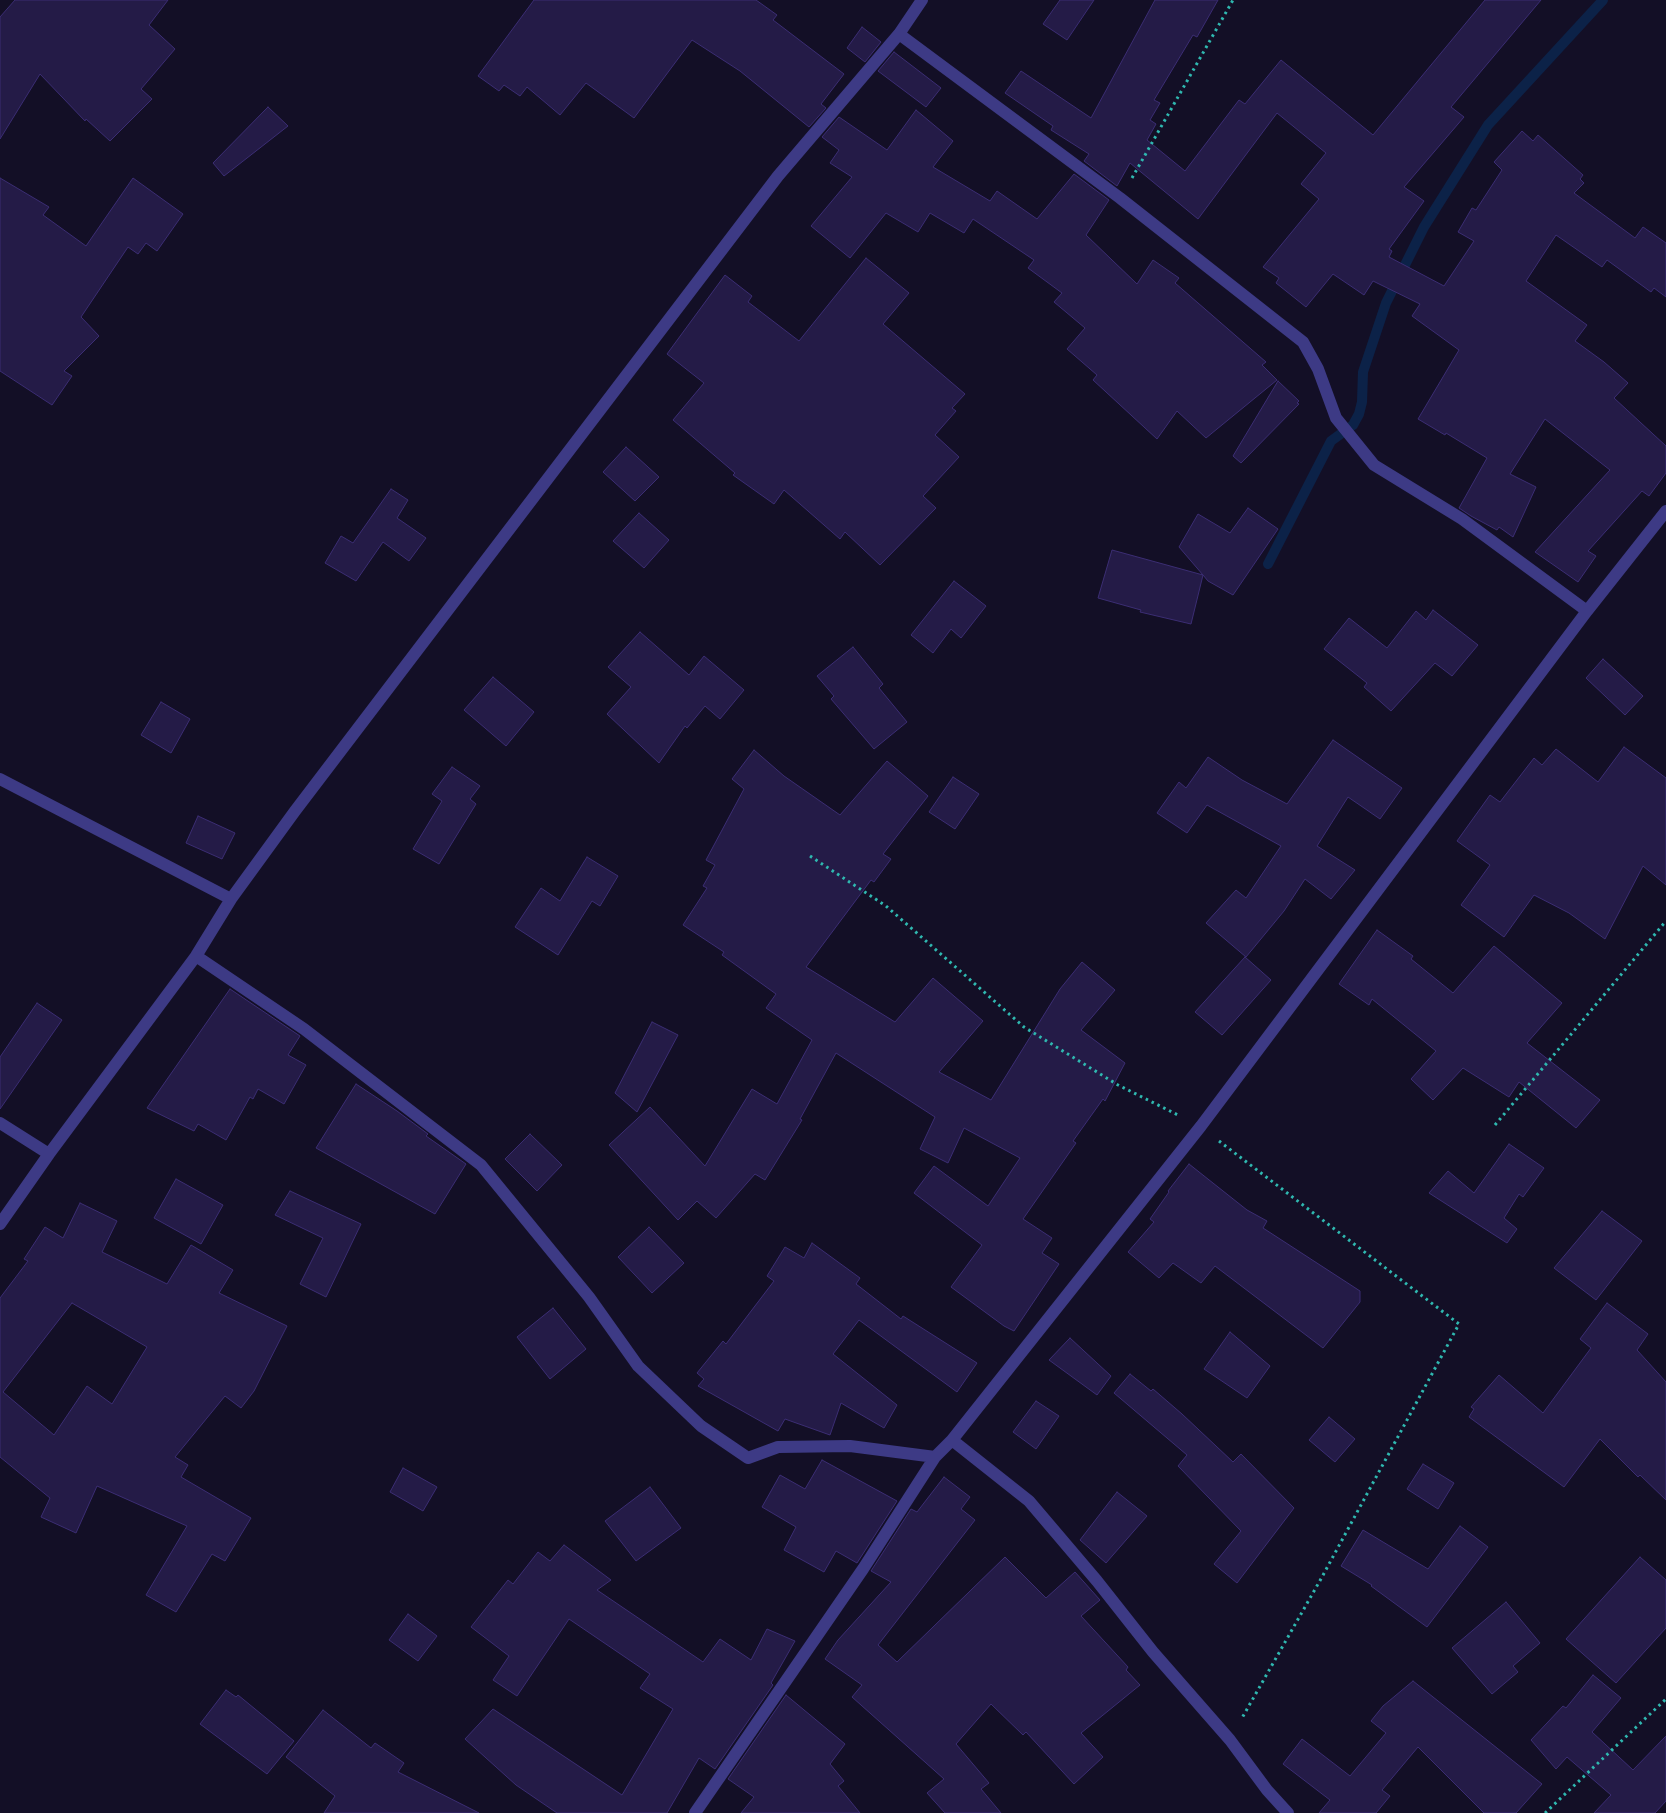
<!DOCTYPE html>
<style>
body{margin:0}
canvas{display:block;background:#130f26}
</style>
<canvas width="1666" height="1813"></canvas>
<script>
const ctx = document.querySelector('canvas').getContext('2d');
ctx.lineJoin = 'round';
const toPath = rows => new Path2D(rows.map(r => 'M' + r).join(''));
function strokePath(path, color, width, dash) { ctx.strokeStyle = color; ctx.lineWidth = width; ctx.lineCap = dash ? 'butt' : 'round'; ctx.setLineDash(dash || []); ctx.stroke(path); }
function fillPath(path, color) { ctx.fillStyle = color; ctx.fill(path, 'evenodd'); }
strokePath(toPath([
 [1268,564,1331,441,1353,425,1359,414,1362,402,1363,372,1386,303,1424,227,1488,125,1603,0]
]), '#0c2248', 10);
const building = toPath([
 [15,0,168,0,149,25,175,49,141,89,152,99,110,141,86,119,85,121,40,74,0,139,0,17,15,0],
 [534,0,756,0,777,15,773,20,844,74,821,104,826,108,809,127,740,71,692,40,634,118,586,83,560,115,527,87,520,96,504,85,499,91,478,76,534,0],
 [1060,0,1094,0,1067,40,1043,24,1060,0],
 [1155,0,1218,0,1197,37,1193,35,1154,100,1160,103,1150,120,1156,124,1147,140,1185,171,1239,100,1245,104,1281,60,1373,135,1485,0,1541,0,1451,107,1464,117,1404,187,1424,201,1389,249,1392,251,1389,257,1444,286,1474,241,1458,232,1472,208,1476,210,1502,170,1494,162,1522,131,1533,141,1538,135,1583,175,1580,179,1584,183,1574,193,1635,238,1643,227,1666,243,1666,297,1654,288,1651,292,1607,260,1602,267,1556,235,1526,281,1587,325,1575,341,1604,362,1628,383,1614,398,1666,446,1666,473,1649,496,1642,491,1588,551,1596,556,1578,582,1535,552,1610,470,1545,419,1510,474,1536,487,1513,537,1499,527,1497,530,1471,516,1459,508,1487,458,1446,433,1445,435,1418,419,1459,350,1412,316,1420,304,1373,281,1364,295,1333,274,1306,307,1276,283,1279,278,1263,267,1319,199,1301,184,1326,153,1277,113,1198,219,1130,163,1117,186,1084,161,1089,154,1051,130,1053,126,1005,93,1021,71,1091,118,1155,0],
 [862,27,881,42,865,62,847,48,862,27],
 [894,52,941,88,926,107,878,71,894,52],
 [268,107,288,126,224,176,213,163,268,107],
 [916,110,953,141,933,167,990,201,997,191,1037,219,1074,174,1109,200,1086,235,1137,284,1153,260,1179,278,1175,283,1266,362,1262,365,1277,380,1206,438,1177,411,1157,439,1093,380,1097,375,1067,349,1085,328,1054,302,1062,293,1028,268,1034,260,973,219,964,233,930,213,918,232,886,213,850,258,811,226,852,177,830,163,839,150,822,137,839,117,887,150,916,110],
 [0,178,49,207,43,215,86,246,133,178,183,214,157,251,146,243,138,254,128,247,81,317,99,336,64,371,72,376,52,405,0,371,0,178],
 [866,258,909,293,883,324,965,394,952,408,956,411,935,435,959,457,923,496,936,508,880,565,845,532,840,539,784,490,774,504,733,475,735,473,673,420,704,383,667,354,725,275,752,296,748,302,799,341,866,258],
 [1278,381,1299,401,1297,403,1299,404,1241,463,1233,456,1278,381],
 [626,447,659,477,635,501,603,472,626,447],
 [391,489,408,500,397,518,426,538,409,561,383,542,356,581,325,563,341,536,353,543,391,489],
 [1248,508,1278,529,1233,595,1208,581,1203,575,1191,624,1140,612,1141,610,1098,598,1112,550,1203,575,1179,547,1198,514,1230,533,1248,508],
 [639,513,669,540,644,568,613,541,639,513],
 [954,581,986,606,961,638,951,629,933,653,911,635,954,581],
 [1433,610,1478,645,1452,676,1435,663,1391,711,1364,687,1367,683,1324,649,1349,618,1387,648,1416,611,1426,620,1433,610],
 [640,632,689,675,704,656,744,690,720,719,705,706,687,728,685,726,659,763,607,714,631,687,608,667,640,632],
 [853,647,883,684,879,688,907,722,874,749,831,699,834,696,817,676,853,647],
 [1603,659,1643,696,1625,715,1586,678,1603,659],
 [493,677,534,712,506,746,464,710,493,677],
 [161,702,190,719,171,753,141,735,161,702],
 [1333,740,1402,788,1380,819,1348,797,1317,846,1355,870,1331,899,1305,879,1284,911,1246,957,1206,923,1236,890,1246,898,1281,846,1207,805,1187,833,1157,813,1179,782,1186,788,1208,757,1242,780,1287,804,1333,740],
 [1624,747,1666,778,1666,885,1643,866,1605,939,1569,913,1534,895,1504,937,1461,905,1490,865,1457,841,1490,795,1500,802,1534,758,1542,765,1556,749,1598,782,1624,747],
 [754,750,784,776,840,815,887,761,928,796,883,854,891,859,874,882,871,880,806,967,895,1022,933,978,983,1021,939,1072,991,1100,1060,989,1082,962,1115,990,1081,1030,1125,1063,1105,1101,1103,1099,1073,1141,1076,1143,1023,1219,1052,1238,1042,1253,1059,1264,1014,1331,1004,1326,951,1287,982,1245,914,1193,934,1166,988,1206,1020,1158,964,1128,948,1163,920,1149,935,1117,836,1053,800,1119,802,1120,765,1180,755,1174,716,1218,697,1201,678,1220,609,1145,650,1107,705,1166,752,1089,777,1104,812,1040,766,1008,776,994,722,955,724,952,683,925,707,888,703,886,715,865,706,860,744,789,732,779,754,750],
 [452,767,480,786,470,799,476,804,439,864,413,849,442,801,432,794,452,767],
 [953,777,979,794,955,829,929,812,953,777],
 [198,816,235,833,222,859,186,843,198,816],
 [587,857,618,876,600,906,592,901,558,955,515,927,541,888,560,901,587,857],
 [1377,930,1413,956,1411,959,1453,993,1494,946,1562,1003,1527,1043,1600,1100,1576,1128,1519,1082,1509,1097,1463,1068,1433,1100,1411,1079,1436,1051,1372,999,1369,1005,1339,984,1377,930],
 [1245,957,1271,980,1222,1035,1195,1012,1245,957],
 [230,989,300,1036,288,1055,306,1065,284,1104,258,1089,253,1099,250,1097,226,1140,198,1124,194,1131,147,1108,230,989],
 [37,1003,62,1020,0,1109,0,1057,37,1003],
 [652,1022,678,1035,637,1112,615,1093,652,1022],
 [356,1084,397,1111,428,1134,426,1136,466,1164,435,1214,316,1148,356,1084],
 [530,1134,562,1165,537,1191,505,1159,530,1134],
 [1509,1144,1544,1168,1523,1197,1519,1194,1504,1218,1517,1229,1507,1243,1429,1193,1448,1171,1474,1193,1509,1144],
 [1189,1164,1247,1210,1267,1221,1263,1228,1360,1291,1360,1302,1323,1348,1215,1266,1201,1283,1173,1263,1159,1278,1128,1252,1154,1222,1150,1219,1169,1192,1168,1191,1189,1164],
 [176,1179,223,1205,201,1244,154,1218,176,1179],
 [290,1191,361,1224,326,1297,300,1284,323,1238,275,1215,290,1191],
 [80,1203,117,1221,102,1252,167,1284,191,1245,233,1270,219,1293,287,1326,254,1391,241,1408,225,1396,175,1457,188,1465,181,1477,251,1518,225,1561,212,1554,176,1612,146,1595,187,1526,97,1486,76,1533,41,1517,50,1498,0,1457,0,1298,28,1261,24,1259,45,1227,63,1238,80,1203],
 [72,1303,147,1347,112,1404,87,1386,54,1435,3,1392,72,1303],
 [1602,1211,1642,1241,1596,1300,1554,1268,1602,1211],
 [649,1227,684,1263,652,1293,618,1257,649,1227],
 [812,1243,860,1278,856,1284,901,1319,903,1316,977,1363,957,1392,859,1320,833,1354,897,1405,884,1428,841,1403,830,1435,785,1419,778,1431,698,1386,704,1379,697,1373,723,1341,726,1344,774,1281,767,1276,785,1247,804,1258,812,1243],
 [1607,1303,1648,1334,1637,1350,1666,1382,1666,1500,1640,1475,1638,1477,1600,1439,1564,1487,1469,1417,1474,1409,1471,1407,1499,1375,1543,1413,1591,1348,1580,1339,1607,1303],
 [553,1308,586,1349,550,1379,517,1337,553,1308],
 [1230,1332,1270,1366,1247,1398,1204,1369,1230,1332],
 [1070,1338,1111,1376,1097,1395,1049,1360,1070,1338],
 [1130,1374,1151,1391,1153,1389,1182,1414,1233,1462,1241,1454,1294,1508,1237,1583,1214,1564,1241,1531,1178,1466,1187,1455,1114,1393,1130,1374],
 [1036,1401,1059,1416,1036,1449,1013,1432,1036,1401],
 [1329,1417,1355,1439,1335,1462,1309,1440,1329,1417],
 [822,1460,897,1501,857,1563,836,1551,824,1572,784,1550,796,1527,762,1507,780,1475,805,1489,822,1460],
 [1423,1464,1454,1483,1438,1509,1407,1489,1423,1464],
 [403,1468,437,1487,423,1511,390,1492,403,1468],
 [944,1477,970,1497,961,1509,975,1520,878,1645,897,1662,1005,1557,1046,1598,1075,1572,1100,1600,1081,1616,1128,1667,1126,1670,1140,1685,1081,1733,1103,1757,1074,1784,1026,1732,1023,1735,991,1704,956,1744,989,1783,981,1789,1001,1813,945,1813,927,1793,944,1779,852,1697,862,1685,825,1659,838,1640,891,1582,871,1571,911,1509,917,1512,944,1477],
 [650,1487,681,1528,636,1561,605,1521,650,1487],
 [1117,1492,1147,1516,1106,1563,1080,1540,1117,1492],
 [1460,1526,1488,1547,1427,1627,1371,1586,1372,1585,1341,1566,1363,1530,1428,1569,1460,1526],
 [564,1545,611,1580,597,1590,703,1662,720,1639,751,1660,767,1629,795,1641,771,1683,773,1685,715,1769,699,1758,667,1813,557,1813,516,1785,465,1739,493,1709,622,1795,673,1709,640,1688,650,1674,569,1619,517,1696,493,1680,509,1656,471,1627,508,1580,513,1584,538,1552,550,1561,564,1545],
 [1640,1557,1666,1580,1666,1628,1616,1683,1566,1639,1640,1557],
 [1506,1602,1540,1643,1513,1666,1518,1672,1492,1694,1452,1648,1506,1602],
 [408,1614,437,1636,418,1661,389,1640,408,1614],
 [1593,1675,1621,1698,1592,1732,1633,1770,1666,1736,1666,1801,1655,1813,1594,1813,1611,1795,1567,1757,1556,1769,1531,1740,1563,1706,1566,1708,1593,1675],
 [1413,1681,1542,1784,1516,1813,1484,1813,1418,1747,1382,1790,1390,1796,1376,1813,1319,1813,1330,1800,1283,1764,1302,1739,1350,1776,1386,1733,1371,1721,1383,1706,1413,1681],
 [226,1690,236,1697,238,1695,294,1741,267,1774,200,1724,226,1690],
 [786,1695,845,1744,830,1764,844,1781,838,1786,860,1813,741,1813,754,1797,728,1779,786,1695],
 [323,1710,371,1748,375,1743,404,1763,398,1772,479,1813,324,1813,335,1796,286,1757,323,1710]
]);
fillPath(building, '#241b47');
strokePath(building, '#3b2d73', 1);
strokePath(toPath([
 [1132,178,1233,0],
 [810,856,886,906,1024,1027,1118,1085,1180,1116],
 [1495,1125,1666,921],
 [1219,1141,1459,1324,1322,1577,1242,1718],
 [1545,1813,1666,1699]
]), '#2fb8b0', 3, [2.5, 4]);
strokePath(toPath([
 [899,34,1120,198,1303,342,1318,369,1336,418,1374,465,1462,519,1587,611],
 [0,779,231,899],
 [196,956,304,1029,481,1165,589,1297,638,1366,701,1426,748,1458,778,1447,850,1446,935,1457],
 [0,1123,49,1154],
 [0,1224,49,1154,196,956,231,899,295,811,778,176,899,34,922,0],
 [952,1440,1029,1501,1097,1581,1153,1652,1230,1740,1267,1790,1288,1813],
 [695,1813,863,1569,935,1457,952,1440,1201,1126,1587,611,1666,511]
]), '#3d3a85', 12);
</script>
